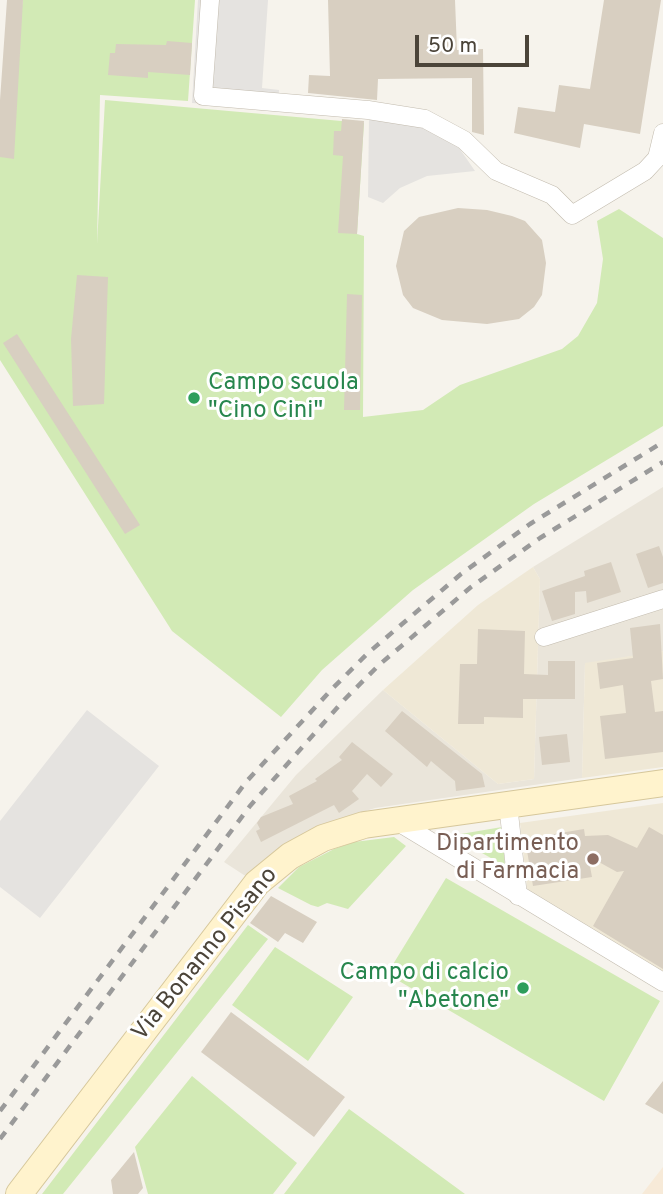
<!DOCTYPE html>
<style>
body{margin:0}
#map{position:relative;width:663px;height:1194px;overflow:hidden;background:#f6f3ec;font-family:Overpass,sans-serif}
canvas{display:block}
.scale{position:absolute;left:415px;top:35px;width:114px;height:32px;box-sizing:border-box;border:4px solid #4b4439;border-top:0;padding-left:9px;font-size:21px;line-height:24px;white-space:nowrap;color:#4b4439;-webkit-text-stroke:5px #fff;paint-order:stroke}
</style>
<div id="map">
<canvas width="663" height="1194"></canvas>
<div class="scale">50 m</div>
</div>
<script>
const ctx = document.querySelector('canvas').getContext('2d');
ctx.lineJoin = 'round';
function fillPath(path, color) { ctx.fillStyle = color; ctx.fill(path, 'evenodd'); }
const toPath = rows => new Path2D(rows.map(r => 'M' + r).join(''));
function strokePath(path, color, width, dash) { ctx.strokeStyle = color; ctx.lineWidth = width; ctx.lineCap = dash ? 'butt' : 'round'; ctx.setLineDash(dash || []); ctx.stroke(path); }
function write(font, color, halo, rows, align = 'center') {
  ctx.font = font + ' Overpass,sans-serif'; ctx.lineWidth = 6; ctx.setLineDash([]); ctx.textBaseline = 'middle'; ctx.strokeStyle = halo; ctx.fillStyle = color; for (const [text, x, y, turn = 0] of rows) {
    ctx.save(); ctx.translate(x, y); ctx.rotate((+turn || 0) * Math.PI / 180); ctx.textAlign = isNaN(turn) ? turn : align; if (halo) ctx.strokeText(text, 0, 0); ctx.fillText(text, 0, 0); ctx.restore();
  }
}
fillPath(toPath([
 [663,487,663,651,585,664,582,778,375,808,307,831,283,848,250,879,224,862,296,775,383,690,498,784,534,779,540,579,533,567]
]), '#eae5da');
fillPath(toPath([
 [663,1167,663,1194,642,1194]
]), '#f7ead8');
fillPath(toPath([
 [533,567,540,579,534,779,498,784,383,690,478,605],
 [663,651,663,767,582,778,585,663],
 [663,803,663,977,528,896,520,823]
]), '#efe8d6');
fillPath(toPath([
 [23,0,195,0,188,101,100,95,97,244,105,100,364,123,357,234,364,236,363,417,423,410,460,385,562,349,578,336,597,303,603,259,597,221,619,209,663,238,663,426,534,504,413,590,322,670,281,717,172,631,0,360,0,118],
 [502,827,505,866,459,840,455,835],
 [394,837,406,846,348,909,327,903,318,907,311,905,278,888,299,867,334,849,354,842],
 [446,878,660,1001,604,1101,387,974],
 [248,925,268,939,63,1194,42,1194],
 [275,947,353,997,308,1061,232,1005],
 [192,1076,297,1163,273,1194,148,1194,135,1147],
 [349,1109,465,1194,284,1194]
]), '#d2eab5');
fillPath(toPath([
 [198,0,268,0,262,88,279,90,278,109,192,103],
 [369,117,429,128,455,142,475,171,427,176,400,188,383,203,368,197],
 [87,710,159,766,40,918,0,887,0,821]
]), '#e5e3e0');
fillPath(toPath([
 [7,0,23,0,14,159,0,157,0,100],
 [328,0,455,0,457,50,483,49,484,135,472,132,472,78,378,79,377,100,308,93,309,75,330,76],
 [604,0,661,0,640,134,584,124,580,148,514,133,518,107,555,112,559,85,590,89],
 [167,41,192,43,190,75,148,72,148,78,108,75,110,53,115,53,116,44,166,45],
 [342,119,364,121,357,234,338,233,343,156,333,155,334,131,341,131],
 [458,208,487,210,512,216,525,221,542,240,546,263,542,295,534,307,519,319,487,324,442,320,413,308,403,295,396,266,404,231,419,217],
 [77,275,108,277,104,404,73,406,71,339],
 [347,294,362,295,360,410,344,410],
 [17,334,140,525,125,534,3,343],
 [659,546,663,557,663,583,648,588,636,554],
 [611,562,621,592,587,603,586,591,575,592,575,614,552,621,542,591,585,576,584,571],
 [660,624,663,679,651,681,655,712,663,711,663,752,605,759,600,716,626,713,623,685,600,689,597,663,633,658,630,628],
 [478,629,525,631,524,674,548,675,548,661,575,661,575,699,523,699,523,718,484,717,484,724,458,724,460,664,477,664],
 [402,711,482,774,485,787,456,791,455,781,431,761,427,767,385,731],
 [567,734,570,762,542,765,539,737],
 [352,742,393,774,381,787,367,774,352,791,359,799,339,813,334,805,261,842,256,831,260,829,257,823,261,817,293,804,289,796,317,781,315,779,342,760,339,757],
 [649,827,663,835,663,969,593,926,624,871,617,872,588,856,592,877,533,886,525,839,584,829,585,836,608,835,637,848],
 [271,896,317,922,303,943,285,933,278,942,250,923],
 [231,1012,345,1097,314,1137,201,1052],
 [663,1081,663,1114,645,1104],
 [134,1152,143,1188,138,1194,113,1194,111,1180]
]), '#d8cfc1');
const street = toPath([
 [210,0,203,96,368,110,425,119,464,140,496,171,552,195,572,215,645,171,657,158,663,133],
 [544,637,663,599],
 [508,804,518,896],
 [395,820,663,982]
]);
const secondary = toPath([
 [19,1194,257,883,290,856,323,838,364,825,663,783]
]);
strokePath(street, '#c2bbae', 19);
strokePath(secondary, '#d6c79b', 28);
strokePath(street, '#fff', 18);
strokePath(secondary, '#fff3cd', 26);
strokePath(toPath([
 [0,1111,246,782,333,688,368,653,461,574,530,524,663,442],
 [0,1139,250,806,345,699,379,665,471,587,540,538,663,462]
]), '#9a9a9a', 4.5, [9, 9]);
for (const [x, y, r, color] of [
 [194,398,7,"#2e9e5b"],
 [593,859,7,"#8d6e63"],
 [523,988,7,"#2e9e5b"]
]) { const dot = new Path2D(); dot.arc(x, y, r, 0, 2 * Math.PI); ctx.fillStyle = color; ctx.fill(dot); strokePath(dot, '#fff', 2.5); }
write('24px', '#27864d', '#fff', [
 ["Campo scuola",208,384],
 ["\"Cino Cini\"",208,412],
 ["Campo di calcio",509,974,"right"],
 ["\"Abetone\"",509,1002,"right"]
], 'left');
write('24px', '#785e54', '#fff', [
 ["Dipartimento",579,845],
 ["di Farmacia",579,873]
], 'right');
write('24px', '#4b4439', '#fff', [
 ["Via Bonanno Pisano",206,955,-51]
]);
</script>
